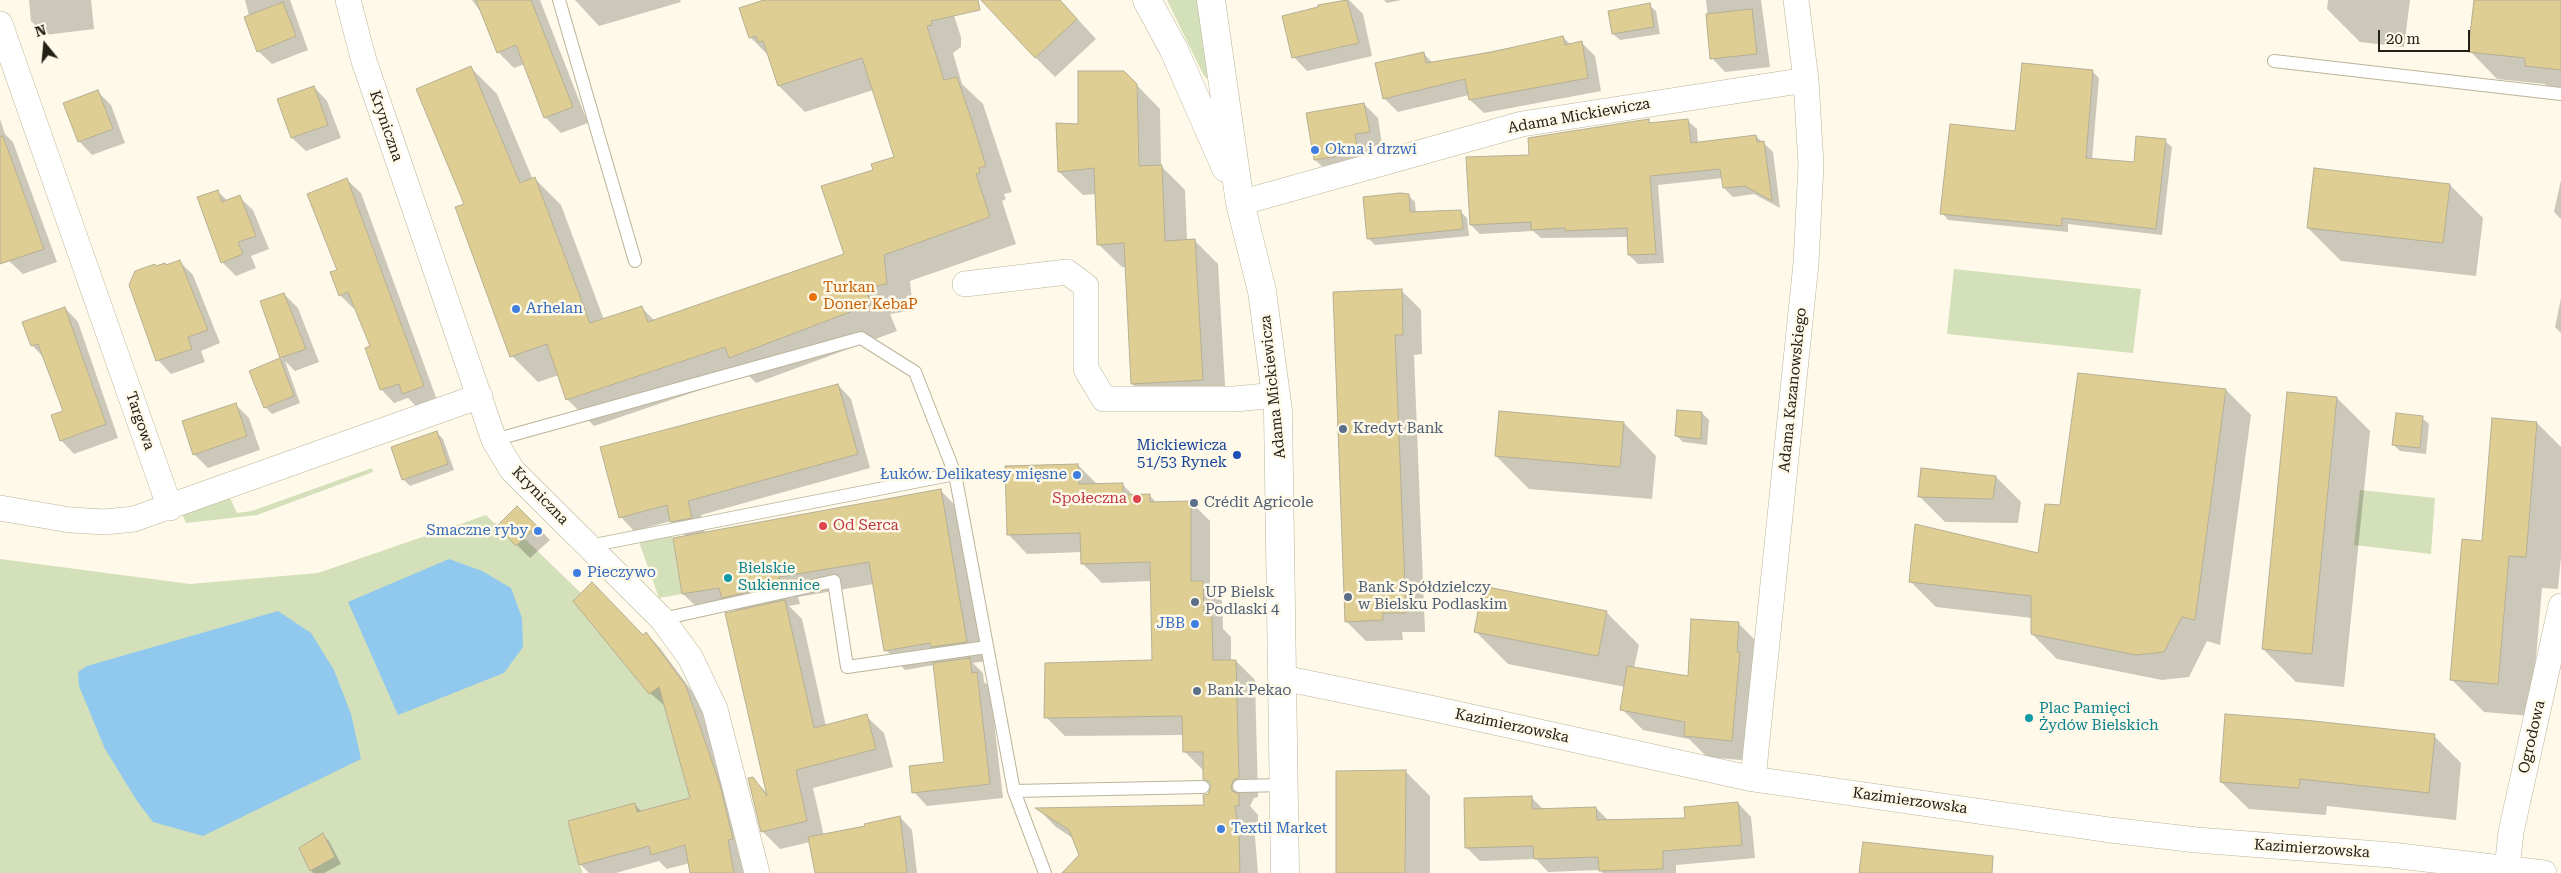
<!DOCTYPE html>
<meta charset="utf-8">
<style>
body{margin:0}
#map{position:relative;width:2561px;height:873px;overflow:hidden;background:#fef9e8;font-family:"Roboto Serif",serif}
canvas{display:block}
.north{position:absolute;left:20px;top:20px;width:50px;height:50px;-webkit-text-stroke:4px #fef9e8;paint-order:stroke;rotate:343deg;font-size:14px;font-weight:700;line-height:20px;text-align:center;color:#232016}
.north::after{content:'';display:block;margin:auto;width:18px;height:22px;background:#232016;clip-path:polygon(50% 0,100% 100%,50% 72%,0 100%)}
.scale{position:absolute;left:2378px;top:30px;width:92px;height:22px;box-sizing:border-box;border:2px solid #232016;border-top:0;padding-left:6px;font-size:15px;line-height:18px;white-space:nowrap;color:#232016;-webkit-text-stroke:4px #fef9e8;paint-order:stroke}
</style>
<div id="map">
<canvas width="2561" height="873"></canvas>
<div class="north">N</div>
<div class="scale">20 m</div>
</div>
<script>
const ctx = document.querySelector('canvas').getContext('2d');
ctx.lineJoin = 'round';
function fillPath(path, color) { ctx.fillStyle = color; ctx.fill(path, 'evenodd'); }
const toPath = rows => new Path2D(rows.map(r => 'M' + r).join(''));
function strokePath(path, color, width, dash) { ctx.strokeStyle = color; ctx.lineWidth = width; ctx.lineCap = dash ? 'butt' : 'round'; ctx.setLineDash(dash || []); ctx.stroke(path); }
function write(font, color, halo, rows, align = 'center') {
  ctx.font = font + ' "Roboto Serif",serif'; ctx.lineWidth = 5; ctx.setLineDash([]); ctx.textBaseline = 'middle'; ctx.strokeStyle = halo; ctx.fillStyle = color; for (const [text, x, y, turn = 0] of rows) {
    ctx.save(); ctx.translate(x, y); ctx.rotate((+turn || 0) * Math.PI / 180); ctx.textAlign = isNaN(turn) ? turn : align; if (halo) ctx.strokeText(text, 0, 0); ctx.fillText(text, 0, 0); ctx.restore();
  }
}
fillPath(toPath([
 [1167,0,1199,0,1208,79,1204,76],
 [1954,269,2141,289,2133,353,1947,334],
 [372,468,373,472,257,515,186,523,181,512,229,496,237,513,252,511],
 [2360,490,2435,498,2431,554,2354,545],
 [486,515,493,522,524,538,581,593,660,686,708,830,580,865,583,873,0,873,0,559,190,584,318,573],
 [672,535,682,594,659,598,639,542]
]), '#d4e0ba');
fillPath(toPath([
 [449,559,482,571,511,588,522,618,523,647,504,673,398,715,348,602],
 [278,611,311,633,334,670,351,714,361,759,203,836,153,822,137,801,105,749,79,686,78,672,87,666]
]), '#90c9ed');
fillPath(toPath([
 [29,0,91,0,94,29,45,35,31,21],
 [245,0,290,0,308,50,272,64,258,51],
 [472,0,540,0,588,123,561,133,545,117,525,64,514,68,498,52,483,15],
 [575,0,680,0,681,2,599,26],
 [768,0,949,0,961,37,961,47,953,53,962,84,983,104,1012,192,1004,194,1006,199,1002,201,1016,244,910,281,913,310,890,314,897,331,756,383,747,374,594,426,567,399,559,375,538,382,512,356,466,205,471,68,497,94,533,180,535,179,561,205,604,320,642,308,654,320,845,255,875,171,895,158,873,90,805,112,779,86,769,56,751,38,741,9],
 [990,0,1060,0,1096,39,1055,77,1035,57],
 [1349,0,1363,14,1372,56,1307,71,1294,57,1319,6],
 [1384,0,1401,0,1387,3],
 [1706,0,1761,0,1770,67,1725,72,1712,58],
 [2328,0,2410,0,2404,47,2360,42,2327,9],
 [2475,0,2561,2,2561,94,2554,93,2545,84,2497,79,2470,51],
 [1649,5,1656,11,1660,34,1620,40,1613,34],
 [1563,37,1571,45,1582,43,1595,56,1601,91,1484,113,1470,100,1469,95,1398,112,1384,98,1423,53,1433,63],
 [2092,71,2099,78,2092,160,2135,164,2165,141,2172,147,2162,235,2068,224,2068,232,1948,220,1942,213],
 [1124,72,1160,109,1161,166,1185,190,1187,241,1194,240,1218,264,1226,403,1156,407,1132,384,1126,267,1122,267,1098,244,1096,194,1083,195,1059,172,1079,126],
 [314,87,327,101,341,138,306,151,292,138,278,100],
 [97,91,111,105,125,143,92,155,79,141],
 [1364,104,1378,118,1382,145,1368,147,1371,166,1329,173,1315,160],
 [0,119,5,134,13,142,57,262,23,274,9,261,0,235],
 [1648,120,1652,124,1688,121,1697,129,1698,143,1756,136,1773,152,1780,208,1754,194,1733,197,1724,188,1723,178,1658,185,1664,263,1638,264,1629,255,1628,237,1541,238,1533,231,1480,234,1471,225,1530,156],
 [347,180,361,193,437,400,417,407,408,398,394,403,381,389,371,347,356,307,353,308,340,295,338,271],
 [2561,180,2561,219,2554,212],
 [2450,185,2483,218,2476,276,2341,261,2308,228],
 [217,191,228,201,239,197,253,210,269,249,251,256,256,268,236,276,222,262],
 [1408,195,1415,202,1416,213,1461,212,1467,218,1469,236,1375,245,1368,238],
 [179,261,193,275,220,343,201,351,205,362,171,374,158,360,157,267],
 [1401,290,1421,310,1422,354,1414,355,1425,632,1402,632,1403,640,1366,641,1346,621],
 [284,294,298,308,319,362,295,371,285,361,300,403,272,414,265,407,251,371,282,359,261,302],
 [2561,298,2561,333,2555,327],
 [65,308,78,322,118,438,74,454,61,440,65,412,44,358,32,345],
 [838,385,851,399,870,468,701,515,705,533,940,490,960,510,986,661,973,663,983,673,984,682,990,687,1003,798,927,806,914,792,945,763,934,665,905,670,886,650,874,584,798,597,800,604,789,606,802,619,826,726,866,716,884,733,893,767,813,788,824,836,866,827,900,817,912,830,917,873,816,873,810,842,780,849,762,831,752,778,767,793,738,612,734,608,703,613,683,594,686,537,671,521,634,531,621,517],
 [2226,390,2251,415,2220,645,2207,641,2189,677,2162,680,2057,659,2032,634,2032,618,1936,607,1911,582,2039,554,2061,507],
 [2337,398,2370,431,2344,687,2296,682,2263,649],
 [235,404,249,418,260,450,208,468,194,454],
 [1702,413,1709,420,1707,445,1683,442,1677,436],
 [2422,418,2429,424,2426,454,2400,451,2393,444],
 [1624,423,1656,456,1652,499,1529,489,1496,456],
 [2537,423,2561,447,2561,557,2558,589,2542,588,2531,716,2484,712,2451,679,2483,543],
 [436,432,443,439,454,470,410,486,403,479],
 [1078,465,1098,485,1122,484,1134,496,1150,496,1157,503,1191,502,1210,521,1210,589,1222,601,1223,629,1231,637,1231,661,1236,661,1255,680,1258,797,1254,798,1250,806,1258,815,1258,825,1254,825,1258,873,1066,873,1081,855,1074,839,1056,827,1038,809,1205,806,1205,796,1211,792,1212,786,1204,778,1204,771,1184,751,1184,735,1065,736,1046,717,1153,662,1151,581,1102,583,1082,563,1082,552,1027,554,1008,534],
 [1996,477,2021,502,2018,523,1945,522,1920,497],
 [517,507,550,540,530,558,517,545],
 [1606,612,1639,645,1634,668,1689,677,1738,623,1759,644,1752,761,1707,757,1689,739,1643,730,1622,709,1625,687,1508,664,1475,631],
 [646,633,660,648,700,702,745,873,692,873,690,863,667,869,659,861,616,873,589,873,580,864,634,804,642,812,692,798,666,707,650,693,643,637],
 [2434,736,2461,763,2456,820,2327,806,2326,815,2249,809,2221,782],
 [1405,771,1430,796,1430,873,1337,873],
 [1531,797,1544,810,1596,808,1609,821,1686,820,1738,803,1751,817,1755,858,1676,865,1676,873,1603,873,1600,870,1548,872,1536,859,1480,861,1466,847],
 [322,835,329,841,341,864,324,873,313,873,311,870]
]), '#0003');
const building = toPath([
 [476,0,531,0,573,107,544,118,516,45,497,53,476,0],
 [764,0,978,0,980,10,931,21,932,25,927,26,944,80,957,77,974,127,986,166,979,168,980,173,976,174,990,217,884,255,887,284,865,288,871,304,729,358,725,347,566,400,547,344,510,357,455,207,464,204,416,89,471,66,520,183,535,177,590,323,642,306,648,322,844,254,821,186,873,170,871,164,894,157,862,58,778,86,763,41,758,42,756,36,749,38,739,8,764,0],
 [981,0,1060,0,1077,19,1035,58,981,0],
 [1347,0,1359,43,1292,58,1282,16,1318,7,1318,5,1347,0],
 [2474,0,2561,0,2561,70,2525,66,2525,58,2468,52,2474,0],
 [283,2,296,36,257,52,244,17,283,2],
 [1650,3,1654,27,1612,34,1608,11,1650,3],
 [1752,9,1757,54,1710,59,1706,14,1752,9],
 [1563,36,1565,45,1582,41,1588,78,1469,100,1465,79,1383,99,1375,63,1424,52,1426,63,1492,52,1563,36],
 [2022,63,2093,70,2086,158,2134,162,2136,136,2166,139,2156,229,2062,218,2062,226,1940,214,1950,124,2015,131,2022,63],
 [1078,71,1124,71,1137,84,1139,166,1162,165,1165,241,1195,239,1203,380,1131,384,1124,243,1097,245,1094,168,1058,172,1056,123,1078,124,1078,71],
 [314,86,328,125,291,138,277,99,314,86],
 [98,90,113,129,78,142,63,103,98,90],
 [1364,103,1370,132,1355,134,1358,153,1314,160,1306,113,1364,103],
 [1649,119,1649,123,1688,119,1691,143,1756,135,1757,142,1764,141,1772,201,1745,186,1723,188,1720,169,1650,176,1656,254,1628,255,1627,228,1565,231,1565,228,1531,230,1531,222,1470,225,1466,157,1529,155,1528,138,1649,119],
 [3,136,44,249,0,264,0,137,3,136],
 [2314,168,2450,184,2443,243,2307,228,2314,168],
 [347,178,424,386,402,394,399,384,380,390,365,348,370,346,348,292,339,296,330,272,337,270,307,194,347,178],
 [218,190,222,202,240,195,256,236,238,242,243,254,221,263,197,197,218,190],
 [1400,193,1409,194,1410,212,1461,210,1463,229,1367,239,1363,197,1400,193],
 [180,260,208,330,188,337,192,349,156,361,129,285,135,271,155,264,156,266,165,263,166,265,180,260],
 [1402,289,1403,335,1395,335,1406,613,1383,613,1383,620,1345,622,1333,292,1402,289],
 [284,293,306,349,280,358,260,301,284,293],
 [65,307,106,424,60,441,51,415,63,411,38,344,31,346,22,322,65,307],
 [280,358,294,396,264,408,249,371,280,358],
 [2078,373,2226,389,2195,620,2182,617,2164,652,2136,655,2031,634,2031,596,1909,582,1915,524,2038,553,2045,504,2060,505,2078,373],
 [838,384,858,454,688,501,692,518,670,522,667,505,619,518,600,447,838,384],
 [2287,392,2337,397,2312,654,2262,649,2287,392],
 [236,403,247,436,193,455,182,421,236,403],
 [1677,410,1702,412,1701,439,1675,436,1677,410],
 [1499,411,1624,422,1620,467,1495,456,1499,411],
 [2396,413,2423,416,2420,448,2392,445,2396,413],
 [2492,418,2537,422,2526,557,2509,556,2498,684,2450,680,2462,539,2482,541,2492,418],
 [437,431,448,464,402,480,391,447,437,431],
 [1078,464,1079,484,1123,483,1123,495,1150,494,1150,502,1191,501,1191,581,1203,581,1204,616,1212,617,1213,660,1236,660,1239,778,1234,779,1231,786,1232,791,1239,794,1239,806,1235,806,1239,836,1240,873,1062,873,1079,855,1069,830,1035,808,1204,805,1203,795,1208,794,1211,787,1210,782,1203,779,1203,752,1183,752,1182,716,1044,718,1045,663,1152,660,1150,562,1081,564,1080,533,1007,535,1005,466,1078,464],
 [1921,468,1996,476,1993,499,1918,497,1921,468],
 [941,489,967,642,931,647,930,643,884,651,869,562,779,577,781,584,722,598,719,588,682,594,673,538,941,489],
 [517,506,537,526,516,546,497,526,517,506],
 [592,582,643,635,646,632,686,686,720,785,733,839,728,840,734,873,690,873,685,845,651,855,649,846,579,865,568,821,635,803,637,812,690,798,659,687,649,694,573,601,592,582],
 [1483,586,1607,611,1598,656,1474,632,1483,586],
 [785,600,814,728,867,714,876,749,796,770,807,821,761,832,748,778,753,777,767,796,725,613,785,600],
 [1691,619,1739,622,1737,652,1740,652,1732,741,1684,736,1685,722,1620,710,1627,666,1688,676,1691,619],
 [970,658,972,673,977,672,990,784,912,793,909,766,944,762,933,663,970,658],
 [2225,714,2304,720,2435,734,2429,793,2300,779,2299,788,2220,782,2225,714],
 [1406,770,1405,873,1336,873,1336,771,1406,770],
 [1532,796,1532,809,1596,807,1597,820,1685,818,1684,807,1738,802,1742,845,1663,851,1663,869,1599,871,1598,857,1534,859,1533,846,1465,848,1464,798,1532,796],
 [900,816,907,873,815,873,808,837,865,826,864,824,900,816],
 [323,833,335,857,310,871,299,848,323,833],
 [1863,842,1993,856,1992,873,1859,873,1863,842]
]);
fillPath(building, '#dfce94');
strokePath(building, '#b6af94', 1);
const service = toPath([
 [559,0,635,261],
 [2274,61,2561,94],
 [494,440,861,338,915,372,955,474,589,546],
 [955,474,1014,791,1045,873],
 [662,619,834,581,847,667,987,647],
 [1239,786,1285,785],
 [1014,791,1203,787]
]);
const minor = toPath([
 [348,0,364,61,494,440,512,470,662,619,690,657,715,709,757,873],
 [0,24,170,508],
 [1240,203,1522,124,1806,80],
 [965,284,1067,272,1086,286,1086,369,1104,399,1235,399,1276,395],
 [0,508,70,520,105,522,134,519,480,396],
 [1283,678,1435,709,1753,779,2110,830,2197,840,2391,855,2544,873],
 [1753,779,1806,263,1811,165,1806,80,1796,0],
 [2507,869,2511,832,2561,606]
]);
const secondary = toPath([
 [1147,0,1174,50,1226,168],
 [1211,0,1240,203,1262,291,1278,411,1285,873]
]);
strokePath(service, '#bbb499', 14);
strokePath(minor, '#bbb499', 26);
strokePath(secondary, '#bbb499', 29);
strokePath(service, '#fff', 12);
strokePath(minor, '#fff', 25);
strokePath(secondary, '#fff', 28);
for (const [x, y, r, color] of [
 [1315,150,5,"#3f7fe0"],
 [813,297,5,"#e8710a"],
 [516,309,5,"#3f7fe0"],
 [1343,429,5,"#5c6f8a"],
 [1237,455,5,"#1a4fb4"],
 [1077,475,5,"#3f7fe0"],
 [1137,499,5,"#e0444e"],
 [1194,503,5,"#5c6f8a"],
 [823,526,5,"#e0444e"],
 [538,531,5,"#3f7fe0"],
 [577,573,5,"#3f7fe0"],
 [728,578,5,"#0f9aa8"],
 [1348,597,5,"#5c6f8a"],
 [1195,602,5,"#5c6f8a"],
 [1195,624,5,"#3f7fe0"],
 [1197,691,5,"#5c6f8a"],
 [2029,718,5,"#0f9aa8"],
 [1221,829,5,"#3f7fe0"]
]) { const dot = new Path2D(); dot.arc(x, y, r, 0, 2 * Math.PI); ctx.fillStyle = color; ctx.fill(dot); strokePath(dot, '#fef9e8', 2); }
write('15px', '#232016', '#fef9e8', [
 ["Adama Mickiewicza",1579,116,-10],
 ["Kryniczna",386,126,71],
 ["Adama Mickiewicza",1273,387,-96],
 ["Adama Kazanowskiego",1793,390,-84],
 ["Targowa",140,421,71],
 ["Kryniczna",540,496,46],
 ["Kazimierzowska",1512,726,12],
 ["Ogrodowa",2532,737,-77],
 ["Kazimierzowska",1910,801,8],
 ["Kazimierzowska",2312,849,4]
]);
write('15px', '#366cbe', '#fef9e8', [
 ["Okna i drzwi",1325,150],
 ["Arhelan",526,309],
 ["Łuków. Delikatesy mięsne",1067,475,"right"],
 ["Smaczne ryby",528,531,"right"],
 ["Pieczywo",587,573],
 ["JBB",1185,624,"right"],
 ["Textil Market",1231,829]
], 'left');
write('15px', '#c56008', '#fef9e8', [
 ["Turkan",823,288],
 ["Doner KebaP",823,305]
], 'left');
write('15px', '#4e5e75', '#fef9e8', [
 ["Kredyt Bank",1353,429],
 ["Crédit Agricole",1204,503],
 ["Bank Spółdzielczy",1358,588],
 ["w Bielsku Podlaskim",1358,605],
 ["UP Bielsk",1205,593],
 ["Podlaski 4",1205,610],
 ["Bank Pekao",1207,691]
], 'left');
write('15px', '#164399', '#fef9e8', [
 ["Mickiewicza",1227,446],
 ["51/53 Rynek",1227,463]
], 'right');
write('15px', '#be3a42', '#fef9e8', [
 ["Społeczna",1127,499],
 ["Od Serca",833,526,"left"]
], 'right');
write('15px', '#0d838f', '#fef9e8', [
 ["Bielskie",738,569],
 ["Sukiennice",738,586],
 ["Plac Pamięci",2039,709],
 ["Żydów Bielskich",2039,726]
], 'left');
</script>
